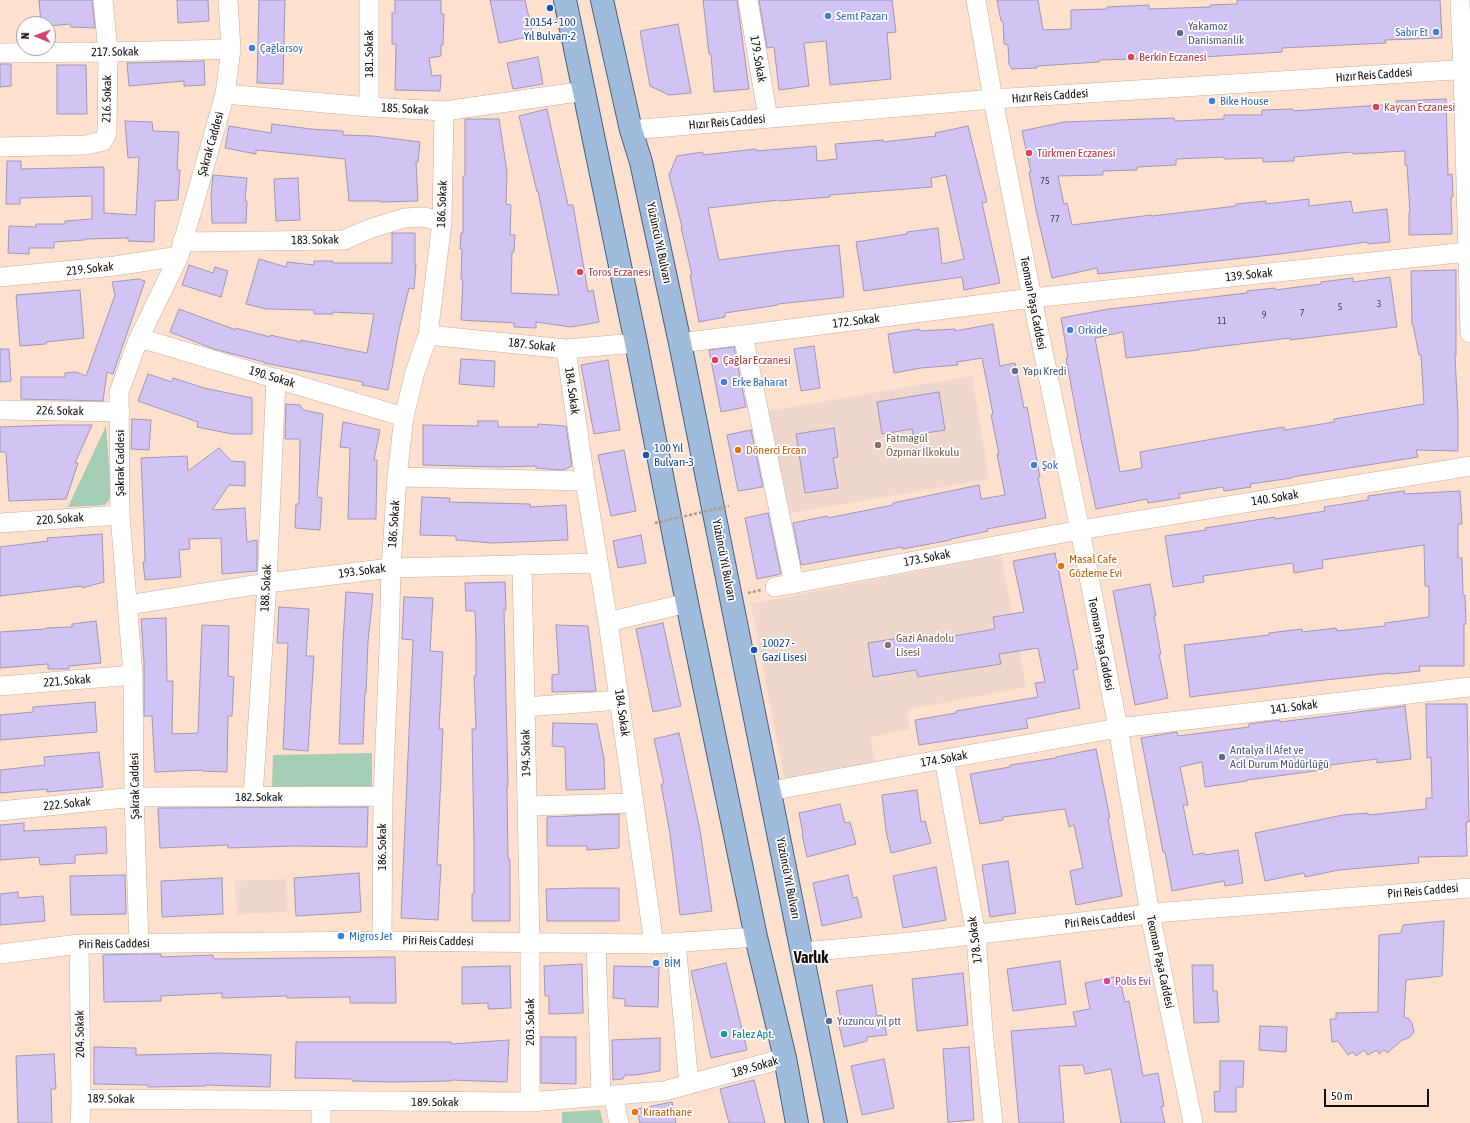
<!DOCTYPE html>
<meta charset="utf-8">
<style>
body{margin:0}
#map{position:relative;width:1470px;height:1123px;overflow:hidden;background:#fde0ce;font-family:"Asap Condensed",sans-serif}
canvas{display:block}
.north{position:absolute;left:16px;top:16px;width:40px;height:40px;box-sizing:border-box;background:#fff;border:1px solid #a29e9c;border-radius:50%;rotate:271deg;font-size:11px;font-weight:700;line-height:16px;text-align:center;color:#160c07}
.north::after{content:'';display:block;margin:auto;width:14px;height:18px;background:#d14475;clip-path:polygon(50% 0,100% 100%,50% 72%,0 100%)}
.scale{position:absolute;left:1324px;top:1089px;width:105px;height:18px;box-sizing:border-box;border:2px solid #160c07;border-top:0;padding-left:5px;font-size:12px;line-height:14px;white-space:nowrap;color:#160c07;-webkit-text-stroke:3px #fff;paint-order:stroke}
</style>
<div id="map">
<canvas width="1470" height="1123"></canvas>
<div class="north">N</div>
<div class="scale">50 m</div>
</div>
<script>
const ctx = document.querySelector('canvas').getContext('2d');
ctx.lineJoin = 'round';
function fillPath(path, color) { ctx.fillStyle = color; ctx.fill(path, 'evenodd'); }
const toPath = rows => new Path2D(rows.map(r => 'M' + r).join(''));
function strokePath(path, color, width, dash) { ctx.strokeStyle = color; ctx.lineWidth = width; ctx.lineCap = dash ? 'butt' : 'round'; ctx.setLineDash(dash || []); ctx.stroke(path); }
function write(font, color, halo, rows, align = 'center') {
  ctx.font = font + ' "Asap Condensed",sans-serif'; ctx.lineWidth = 3.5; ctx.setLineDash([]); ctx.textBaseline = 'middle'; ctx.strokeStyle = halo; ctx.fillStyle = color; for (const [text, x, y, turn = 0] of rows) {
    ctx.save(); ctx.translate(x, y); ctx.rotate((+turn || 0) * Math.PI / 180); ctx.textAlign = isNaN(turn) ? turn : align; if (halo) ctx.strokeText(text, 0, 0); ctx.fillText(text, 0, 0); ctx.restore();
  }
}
fillPath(toPath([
 [972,376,989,479,785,514,768,411],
 [1001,555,1026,687,907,710,910,729,870,737,876,765,785,783,751,604],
 [286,879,287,912,237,914,235,881]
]), '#efd7cd');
fillPath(toPath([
 [106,426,111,493,109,500,105,505,68,507],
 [372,753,372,787,272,788,273,755],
 [600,1110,603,1123,562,1123,562,1112]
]), '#a5ccb5');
const building = toPath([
 [39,0,92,0,95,28,71,27,70,24,48,26,48,24,41,24,39,0],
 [177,0,208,0,209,21,178,23,177,0],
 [259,0,285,0,283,84,257,83,259,0],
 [395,0,441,0,441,14,444,14,443,45,441,45,441,56,429,58,432,76,441,75,440,91,395,90,396,44,392,44,392,13,395,13,395,0],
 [490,0,525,0,533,36,499,43,490,0],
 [703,0,737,0,749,89,714,92,711,54,709,54,703,0],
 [759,0,892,0,896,32,887,33,891,79,830,85,826,41,804,43,809,86,779,90,774,47,767,48,759,0],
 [997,0,1038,0,1043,30,1071,29,1071,10,1107,9,1107,7,1149,5,1149,9,1210,7,1210,5,1237,4,1237,0,1440,0,1442,38,1385,40,1386,43,1282,48,1282,52,1203,57,1099,60,1099,62,1037,66,1037,68,1012,69,1009,64,1008,45,1004,44,1003,21,1001,21,997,0],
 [678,24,691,93,669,95,650,86,640,31,678,24],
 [538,57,543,84,513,89,507,63,538,57],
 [204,61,205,85,184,86,184,81,129,86,127,63,204,61],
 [0,64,11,64,11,86,0,87,0,64],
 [57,65,86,65,87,114,57,114,57,65],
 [1446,99,1448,175,1452,174,1453,197,1451,197,1452,234,1409,235,1409,212,1410,212,1407,165,1405,165,1405,151,1353,154,1353,152,1294,157,1294,161,1263,162,1263,158,1224,159,1224,157,1176,159,1176,165,1137,167,1137,170,1103,171,1103,175,1058,176,1064,204,1067,203,1072,225,1151,215,1152,216,1195,211,1236,206,1236,204,1266,201,1266,204,1309,199,1309,206,1351,201,1353,213,1387,209,1390,242,1368,244,1367,242,1280,254,1098,274,1097,268,1052,278,1036,210,1029,172,1031,172,1022,131,1064,122,1174,118,1175,121,1224,119,1224,115,1262,115,1262,110,1293,109,1293,111,1397,104,1396,101,1446,99],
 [547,109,568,205,573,205,588,292,593,290,599,322,571,327,536,322,536,328,514,327,514,323,461,320,463,280,461,280,462,249,460,249,461,233,463,233,463,176,465,176,465,119,499,119,507,172,506,204,511,205,510,235,515,235,514,252,512,252,511,293,559,295,538,191,537,192,519,116,547,109],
 [125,121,152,122,153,131,179,132,177,170,180,170,178,200,155,201,154,242,128,241,128,238,85,239,85,240,54,242,54,248,29,248,29,254,8,253,9,226,36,227,36,224,65,224,65,221,92,219,92,196,20,198,20,204,6,204,7,161,21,161,21,169,104,167,104,213,136,215,139,157,128,158,125,121],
 [272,124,311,129,343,131,343,135,373,136,420,142,418,162,416,162,418,201,381,202,381,201,349,201,345,159,256,150,256,154,225,148,229,126,271,133,272,124],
 [968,126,987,202,982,203,1000,283,964,290,962,277,864,291,856,242,907,234,907,232,938,228,942,264,964,259,946,175,931,178,932,187,830,195,830,197,779,201,779,200,708,208,719,260,785,251,839,245,844,297,778,304,778,305,725,313,725,317,699,322,690,275,692,275,681,227,682,227,669,175,677,156,703,152,703,155,756,149,757,151,816,146,817,161,837,159,835,144,883,140,883,142,936,136,935,133,968,126],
 [213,175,247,178,245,201,247,201,246,223,212,223,211,195,213,175],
 [298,178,300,220,276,221,274,179,298,178],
 [392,233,415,233,415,265,416,265,414,289,409,288,399,330,388,390,362,385,363,382,264,363,264,362,214,349,170,332,179,309,236,330,236,328,270,337,270,335,301,342,301,340,367,353,374,314,333,312,333,314,314,314,314,310,266,309,246,304,259,259,286,267,287,262,314,265,314,261,333,261,333,263,392,263,392,233],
 [189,265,213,273,215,267,228,271,221,297,182,285,189,265],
 [1456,270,1456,356,1455,356,1458,415,1458,451,1416,450,1418,457,1292,477,1292,478,1250,484,1251,487,1224,491,1223,487,1179,494,1180,498,1148,503,1147,499,1096,509,1081,439,1066,358,1068,358,1061,318,1109,309,1247,293,1247,291,1275,288,1275,290,1321,284,1321,282,1353,278,1353,282,1390,277,1397,327,1290,340,1290,338,1199,349,1199,350,1126,358,1123,332,1095,338,1120,472,1142,468,1140,452,1252,432,1284,427,1285,430,1334,422,1334,419,1424,404,1421,355,1419,355,1413,325,1412,325,1411,271,1456,270],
 [138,279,145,281,113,374,107,372,103,401,21,399,21,377,65,377,65,373,76,372,86,376,115,295,112,282,138,279],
 [80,290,84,338,46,342,46,344,20,346,16,295,80,290],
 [993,324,1000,366,1015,363,1024,408,1027,407,1040,477,1038,477,1046,518,987,529,988,531,951,539,951,540,902,549,902,547,801,565,793,523,827,516,828,518,893,505,893,503,979,485,981,499,1005,495,997,454,999,454,991,415,993,414,982,358,957,362,958,365,921,368,894,373,888,334,919,329,920,331,955,329,955,331,993,324],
 [814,346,820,388,801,391,794,349,814,346],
 [734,347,746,407,721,412,709,350,734,347],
 [0,349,9,349,11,381,0,382,0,349],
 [461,359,495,361,494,387,459,384,461,359],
 [608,360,620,430,594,434,581,365,608,360],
 [148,374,172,382,173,378,204,388,252,398,252,434,232,434,197,427,198,422,138,401,148,374],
 [939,392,945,430,913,435,912,429,882,434,877,402,939,392],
 [286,404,300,405,303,410,323,414,317,497,322,498,320,530,295,528,296,504,299,504,300,439,285,439,286,404],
 [132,419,151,420,149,450,131,449,132,419],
 [478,421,498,421,498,427,538,427,538,424,566,426,572,466,563,470,536,468,536,466,498,467,423,465,423,425,478,426,478,421],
 [343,422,380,430,374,460,377,460,376,519,348,519,350,448,340,447,343,422],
 [57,425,92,425,75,463,78,463,66,499,9,501,6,452,0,452,0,427,57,425],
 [834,428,838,457,833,458,838,488,805,493,796,434,834,428],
 [751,430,763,487,738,491,727,435,751,430],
 [219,448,231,461,245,462,245,486,229,485,212,510,245,508,247,542,257,540,257,571,222,574,221,538,189,539,190,549,179,550,181,577,145,580,143,562,145,562,144,528,141,458,187,456,188,471,219,448],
 [624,450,636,511,611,516,598,455,624,450],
 [1404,491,1405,494,1460,491,1462,524,1458,524,1458,558,1462,558,1463,595,1465,595,1466,624,1464,624,1464,666,1419,666,1420,671,1391,674,1391,673,1316,681,1190,697,1184,645,1269,635,1269,633,1302,629,1302,632,1336,628,1337,631,1385,626,1385,623,1429,617,1429,586,1425,586,1424,545,1322,560,1323,568,1294,573,1293,563,1203,576,1204,582,1173,587,1165,536,1206,530,1205,528,1275,517,1275,519,1325,511,1324,507,1368,500,1368,496,1404,491],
 [422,497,450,498,449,502,530,504,530,507,566,505,568,540,493,543,456,540,456,536,420,535,422,497],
 [768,513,781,574,757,579,745,518,768,513],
 [102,534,104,582,82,588,82,586,0,596,0,547,48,541,47,538,102,534],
 [641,535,646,563,618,568,613,541,641,535],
 [1055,553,1078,669,1073,670,1080,708,1026,719,1028,728,919,745,915,720,956,713,956,711,1038,697,1035,683,1045,682,1038,648,999,654,1001,664,918,677,916,670,873,677,868,643,911,636,912,643,995,629,993,617,1024,612,1013,561,1055,553],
 [505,582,506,610,504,610,508,786,507,786,508,859,510,859,510,921,472,921,472,894,474,894,474,844,472,729,476,729,474,676,476,676,476,643,475,611,466,611,465,583,505,582],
 [1150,584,1156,616,1154,616,1161,654,1159,654,1168,698,1135,705,1113,591,1150,584],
 [346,592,373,594,368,642,366,693,365,693,363,744,339,744,343,641,346,592],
 [404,597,433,598,430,651,443,652,439,729,443,729,437,865,441,865,438,920,401,918,413,640,402,639,404,597],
 [279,607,309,609,306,656,314,656,308,751,283,749,288,643,277,643,279,607],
 [166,618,167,681,173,681,172,734,198,733,202,625,229,626,228,676,234,677,232,716,228,716,227,772,202,771,202,770,155,772,152,716,144,716,144,663,141,619,166,618],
 [96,621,101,663,69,666,69,669,48,669,48,664,0,668,0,632,46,629,46,628,72,627,72,624,96,621],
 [663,623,681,706,653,712,636,629,663,623],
 [556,625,588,626,596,691,552,692,552,675,559,674,556,625],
 [95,702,97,732,0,740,0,715,33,712,33,707,95,702],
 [1426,704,1467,704,1469,822,1466,822,1467,856,1418,857,1419,863,1339,870,1305,877,1304,873,1265,881,1255,833,1343,815,1368,813,1368,815,1426,809,1426,798,1432,798,1431,757,1427,758,1426,704],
 [1405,706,1411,759,1377,763,1377,759,1330,765,1330,769,1247,780,1247,781,1205,787,1202,762,1180,767,1188,805,1183,805,1193,855,1204,853,1205,855,1238,850,1243,883,1225,886,1224,881,1172,891,1165,852,1163,852,1141,738,1177,732,1178,736,1249,727,1249,724,1280,720,1280,722,1405,706],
 [553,723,597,724,604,759,605,789,566,790,565,747,552,746,553,723],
 [679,733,700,830,712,911,680,915,670,834,661,784,664,784,654,739,679,733],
 [1096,749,1110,818,1108,819,1122,896,1076,905,1070,871,1083,868,1074,825,1069,827,1065,809,1003,817,1003,820,980,824,970,774,1010,767,1010,765,1056,758,1056,757,1096,749],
 [99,752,103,787,47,792,47,789,0,793,0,770,45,765,44,757,99,752],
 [917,790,921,822,925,821,931,843,891,853,886,831,882,795,917,790],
 [840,804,845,823,850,822,856,844,807,857,802,834,803,834,799,813,840,804],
 [368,807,367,847,294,846,228,848,228,845,160,848,158,808,368,807],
 [619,814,619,848,587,850,587,846,547,846,547,817,619,814],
 [24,823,24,831,106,827,107,853,75,855,75,863,40,865,39,857,0,860,0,825,24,823],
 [1008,861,1016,913,990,917,982,865,1008,861],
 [936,867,946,920,903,928,893,876,936,867],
 [359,873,361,912,296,916,294,878,359,873],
 [125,875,126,914,71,915,70,876,125,875],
 [848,875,853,898,857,897,862,917,822,926,813,883,848,875],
 [222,878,223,914,162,917,161,881,222,878],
 [582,888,619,888,619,921,547,921,546,889,582,888],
 [18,892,18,898,43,896,45,921,0,925,0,894,18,892],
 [1444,921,1442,976,1406,980,1404,1017,1409,1019,1412,1023,1414,1032,1410,1037,1401,1041,1387,1053,1384,1050,1379,1054,1377,1050,1368,1055,1364,1050,1356,1056,1353,1052,1348,1055,1338,1041,1332,1042,1330,1019,1336,1019,1336,1013,1378,1012,1379,935,1401,933,1403,925,1444,921],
 [137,954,161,954,161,957,213,955,214,959,395,957,396,1003,350,1003,350,997,287,998,287,996,222,998,222,993,161,996,161,1001,104,1002,103,955,137,954],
 [1060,961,1066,1004,1013,1011,1007,969,1060,961],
 [726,963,747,1050,711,1058,691,971,726,963],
 [582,964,583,1013,549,1014,549,996,545,996,544,966,582,964],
 [1192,965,1213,965,1213,991,1217,991,1219,1022,1194,1023,1192,965],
 [510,966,511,1008,488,1009,488,1003,462,1004,462,967,510,966],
 [614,966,659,967,658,1007,625,1006,625,999,613,998,614,966],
 [963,973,968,1025,917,1031,912,979,963,973],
 [1119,976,1125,1002,1129,1001,1143,1076,1158,1073,1164,1106,1161,1107,1165,1123,1121,1123,1111,1069,1085,1074,1083,1065,1059,1066,1064,1123,1019,1123,1011,1031,1076,1026,1073,1012,1090,1009,1085,983,1119,976],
 [872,985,877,1016,882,1015,887,1035,867,1037,867,1041,844,1047,839,1025,842,1025,836,991,872,985],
 [1260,1026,1287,1027,1286,1052,1259,1050,1260,1026],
 [541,1037,576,1037,576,1084,541,1083,541,1037],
 [660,1038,660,1071,636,1075,625,1075,623,1079,613,1080,612,1040,660,1038],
 [509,1040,507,1082,451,1080,451,1081,392,1082,352,1081,352,1079,295,1078,296,1042,451,1042,451,1044,509,1040],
 [94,1047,136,1048,136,1055,220,1053,271,1055,270,1087,206,1085,206,1086,148,1087,148,1085,94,1084,94,1047],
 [969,1047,974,1120,948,1122,943,1049,969,1047],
 [54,1054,56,1089,51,1089,52,1123,18,1123,16,1056,54,1054],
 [884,1059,894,1108,862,1115,851,1066,884,1059],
 [1220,1061,1244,1061,1243,1087,1236,1087,1236,1112,1215,1112,1214,1092,1220,1091,1220,1061],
 [754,1080,765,1123,729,1123,720,1089,754,1080],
 [672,1102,676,1123,640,1123,637,1109,672,1102]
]);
fillPath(building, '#d1c4f4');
strokePath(building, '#9f98b3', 1);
const minor = toPath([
 [369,0,369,107],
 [748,0,768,118],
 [976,0,993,99,1032,298,1080,530,1118,728,1150,914,1193,1123],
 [1460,0,1463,70,1470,333],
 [0,53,108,52,231,49],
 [225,94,369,107,444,111,585,91],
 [631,130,993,99,1470,69],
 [0,147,86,145,103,141,107,133,108,52,103,0],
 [182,242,344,240,369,229,404,218,424,217,442,222],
 [0,277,115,266,179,256],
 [428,335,566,349,636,343],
 [743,335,794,584],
 [138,340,150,341,404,417],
 [680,343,1032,298,1467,252],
 [566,349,585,481,608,622,654,944],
 [0,410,120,412],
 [397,477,585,481],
 [0,523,120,515],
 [522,564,530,942,530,1102],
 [775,587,1080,530,1470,466],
 [128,605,267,583,391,568,598,563],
 [608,622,687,603],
 [0,686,133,675],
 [525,707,620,700],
 [944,759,976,935,983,1031,993,1123],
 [770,791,944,759,1118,728,1470,687],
 [253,797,267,583,276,378],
 [527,806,634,803],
 [0,811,134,797,383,796],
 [382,941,383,796,389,649,391,568,397,477,404,417,415,372,428,335,442,222,444,111],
 [676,942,689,1085],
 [596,943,601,1096],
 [79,944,81,1099,80,1123],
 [139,944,134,797,133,675,120,515,119,392,138,340,179,256,225,94,231,49,228,0],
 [803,952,912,942,1166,912,1470,888],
 [0,954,79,944,382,941,654,944,756,937],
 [613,1095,619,1123],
 [81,1099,530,1102,664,1091,785,1058],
 [321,1123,321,1101]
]);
const major = toPath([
 [565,0,636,343,687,603,756,937,785,1058,797,1123],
 [602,0,631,130,641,162,680,343,836,1123]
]);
strokePath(minor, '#caad9d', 20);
strokePath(major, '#466082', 24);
strokePath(toPath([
 [748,593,761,590]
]), '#b09a8c', 2.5, [3, 2]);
strokePath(minor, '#fff', 19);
strokePath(major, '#a0bbdc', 22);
strokePath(toPath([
 [655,523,729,506]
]), '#b09a8c', 2.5, [3, 2]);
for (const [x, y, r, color] of [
 [550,8,4,"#1a4fb4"],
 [828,16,4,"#3f7fe0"],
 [1436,32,4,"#3f7fe0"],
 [1180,33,4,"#5c6f8a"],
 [252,48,4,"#3f7fe0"],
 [1131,57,4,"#e0444e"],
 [1212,101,4,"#3f7fe0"],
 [1376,107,4,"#e0444e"],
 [1029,153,4,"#e0444e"],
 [580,272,4,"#e0444e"],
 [1070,330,4,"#3f7fe0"],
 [715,360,4,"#e0444e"],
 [1015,371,4,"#5c6f8a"],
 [724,382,4,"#3f7fe0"],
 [878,445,4,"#8d6e63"],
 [738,450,4,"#e8710a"],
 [646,455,4,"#1a4fb4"],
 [1034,465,4,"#3f7fe0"],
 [1061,566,4,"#e8710a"],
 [888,645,4,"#8d6e63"],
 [754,650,4,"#1a4fb4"],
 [1222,757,4,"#5c6f8a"],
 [341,936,4,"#3f7fe0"],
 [656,963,4,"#3f7fe0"],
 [1107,981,4,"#d1479c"],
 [829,1021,4,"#5c6f8a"],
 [724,1034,4,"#0f9aa8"],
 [635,1112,4,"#e8710a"]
]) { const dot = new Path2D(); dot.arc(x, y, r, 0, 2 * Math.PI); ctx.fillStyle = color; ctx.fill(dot); strokePath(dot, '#fff', 1.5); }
write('10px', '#453a42', null, [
 ["75",1045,181],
 ["77",1055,219],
 ["3",1379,304],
 ["5",1340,307],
 ["7",1302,313],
 ["9",1264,315],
 ["11",1222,321]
]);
write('12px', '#366cbe', '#fff', [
 ["Semt Pazarı",836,16],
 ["Sabır Et",1428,32,"right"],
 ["Çağlarsoy",260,48],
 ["Bike House",1220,101],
 ["Orkide",1078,330],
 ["Erke Baharat",732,382],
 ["Şok",1042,465],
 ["Migros Jet",349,936],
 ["BİM",664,963]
], 'left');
write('12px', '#164399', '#fff', [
 ["10154 - 100",550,22,"center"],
 ["Yıl Bulvarı-2",550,36,"center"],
 ["100 Yıl",654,448],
 ["Bulvarı-3",654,462],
 ["10027 -",762,643],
 ["Gazi Lisesi",762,657]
], 'left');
write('12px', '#4e5e75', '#fff', [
 ["Yakamoz",1188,26],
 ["Danismanlik",1188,40],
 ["Yapı Kredi",1023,371],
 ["Antalya İl Afet ve",1230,750],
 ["Acil Durum Müdürlüğü",1230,764],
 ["Yuzuncu yıl ptt",837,1021]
], 'left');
write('12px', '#160c07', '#fff', [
 ["217. Sokak",115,52,-1],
 ["181. Sokak",369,54,-90],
 ["179. Sokak",758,59,80],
 ["Hızır Reis Caddesi",1374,75,-4],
 ["Hızır Reis Caddesi",1050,96,-4],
 ["216. Sokak",107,99,-89],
 ["185. Sokak",405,109,3],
 ["Hızır Reis Caddesi",727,122,-5],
 ["Şakrak Caddesi",211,144,-74],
 ["186. Sokak",442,204,-88],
 ["183. Sokak",315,240,-1],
 ["Yüzüncü Yıl Bulvarı",659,243,78],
 ["219. Sokak",90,269,-6],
 ["139. Sokak",1249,275,-6],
 ["Teoman Paşa Caddesi",1033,303,79],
 ["172. Sokak",856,321,-7],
 ["187. Sokak",532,345,6],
 ["190. Sokak",272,377,17],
 ["184. Sokak",572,391,82],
 ["226. Sokak",60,411,1],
 ["Şakrak Caddesi",120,463,-90],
 ["140. Sokak",1275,498,-9],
 ["220. Sokak",60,519,-4],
 ["186. Sokak",394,524,-86],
 ["173. Sokak",927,558,-11],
 ["Yüzüncü Yıl Bulvarı",724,560,79],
 ["193. Sokak",362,571,-7],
 ["188. Sokak",266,588,-87],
 ["Teoman Paşa Caddesi",1101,644,79],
 ["221. Sokak",67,681,-5],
 ["141. Sokak",1294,707,-7],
 ["184. Sokak",622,713,82],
 ["194. Sokak",526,753,-91],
 ["174. Sokak",944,759,-10],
 ["Şakrak Caddesi",135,786,-91],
 ["182. Sokak",259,797],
 ["222. Sokak",67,804,-6],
 ["186. Sokak",382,847,-90],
 ["Yüzüncü Yıl Bulvarı",788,878,79],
 ["Piri Reis Caddesi",1423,891,-5],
 ["Piri Reis Caddesi",1100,920,-7],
 ["178. Sokak",975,940,-97],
 ["Piri Reis Caddesi",438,941,1],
 ["Piri Reis Caddesi",114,944,-1],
 ["Teoman Paşa Caddesi",1160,962,78],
 ["203. Sokak",530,1022,-90],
 ["204. Sokak",80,1034,-91],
 ["189. Sokak",755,1067,-16],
 ["189. Sokak",111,1099,1],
 ["189. Sokak",435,1102]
]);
write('12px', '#be3a42', '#fff', [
 ["Berkin Eczanesi",1139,57],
 ["Kaycan Eczanesi",1384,107],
 ["Türkmen Eczanesi",1037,153],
 ["Toros Eczanesi",588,272],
 ["Çağlar Eczanesi",723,360]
], 'left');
write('12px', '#785e54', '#fff', [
 ["Fatmagül",886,438],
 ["Özpınar İlkokulu",886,452],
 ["Gazi Anadolu",896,638],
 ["Lisesi",896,652]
], 'left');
write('12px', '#c56008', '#fff', [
 ["Dönerci Ercan",746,450],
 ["Masal Cafe",1069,559],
 ["Gözleme Evi",1069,573],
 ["Kıraathane",643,1112]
], 'left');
write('12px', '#b23c85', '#fff', [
 ["Polis Evi",1115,981]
], 'left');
write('12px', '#0d838f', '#fff', [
 ["Falez Apt.",732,1034]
], 'left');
write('bold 16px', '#160c07', '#fff', [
 ["Varlık",811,958]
]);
</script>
